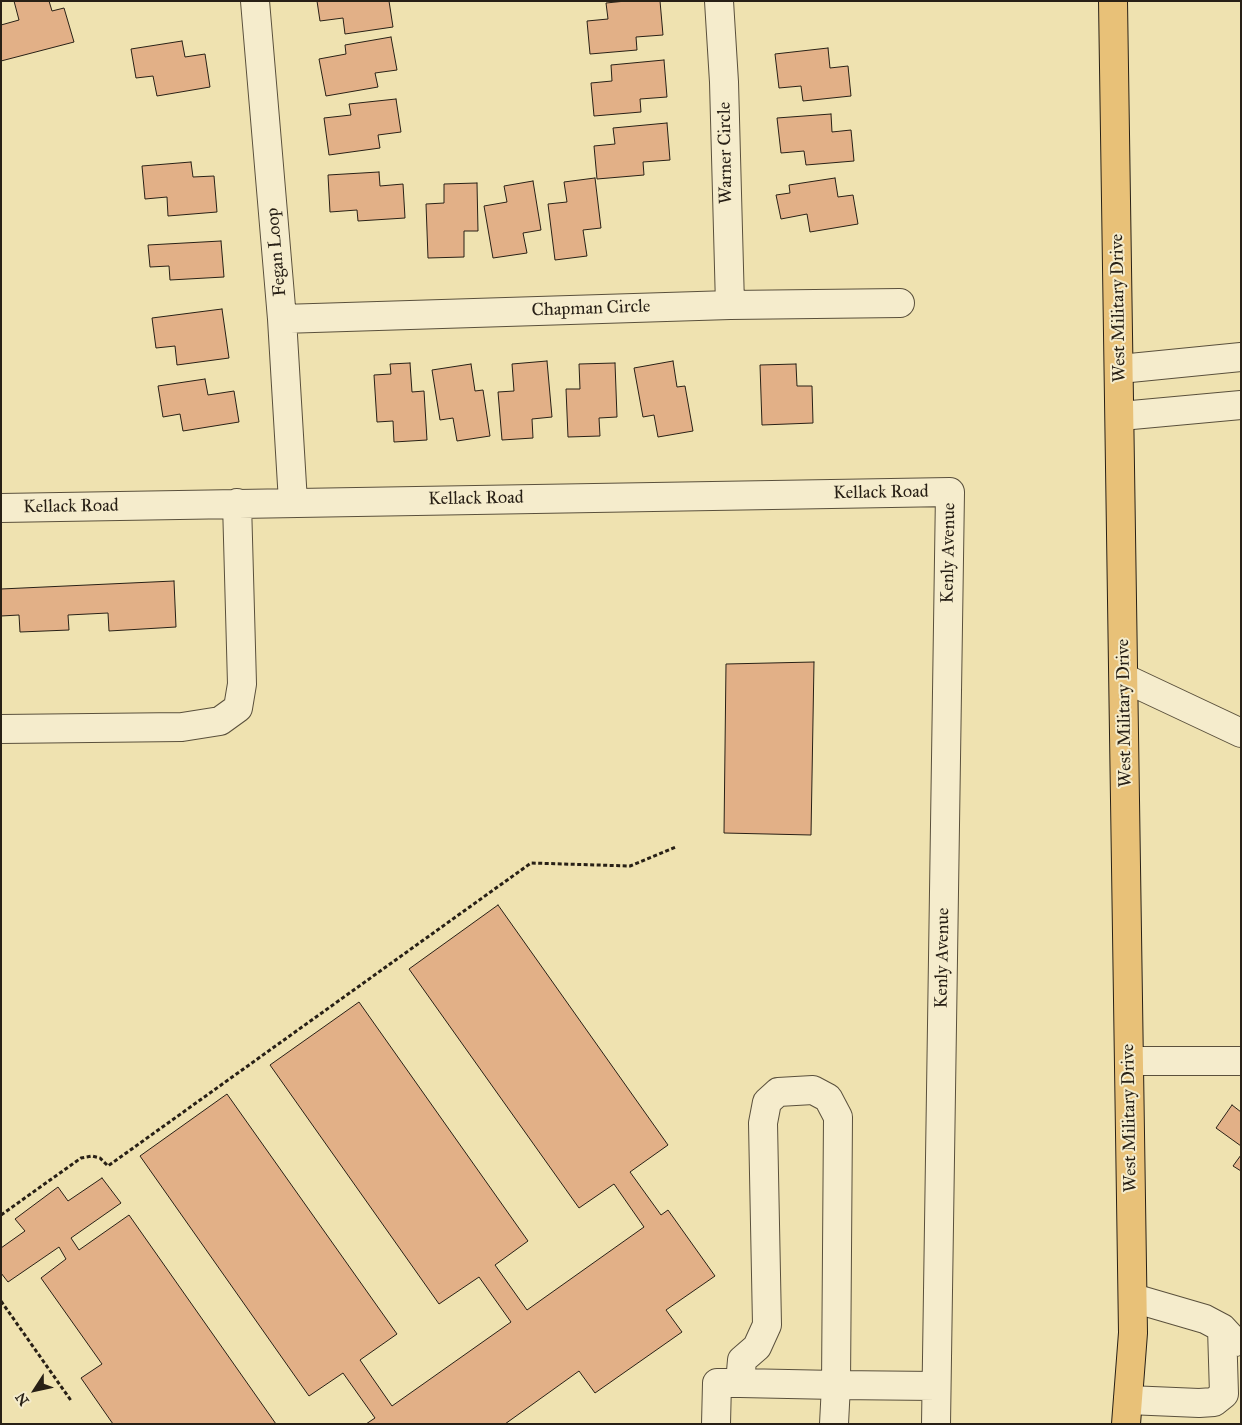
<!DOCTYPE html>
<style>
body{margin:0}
#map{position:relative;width:1242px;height:1425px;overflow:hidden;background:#efe2b0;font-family:"IM FELL Great Primer",serif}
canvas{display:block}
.frame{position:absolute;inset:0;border:2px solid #282016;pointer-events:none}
.north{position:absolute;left:10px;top:1365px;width:50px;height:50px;-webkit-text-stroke:4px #f5eccc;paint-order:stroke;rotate:235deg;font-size:14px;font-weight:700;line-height:20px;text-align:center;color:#282016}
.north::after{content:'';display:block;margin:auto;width:18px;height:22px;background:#282016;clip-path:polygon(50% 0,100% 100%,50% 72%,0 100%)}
</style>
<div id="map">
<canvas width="1242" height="1425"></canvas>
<div class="frame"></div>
<div class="north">N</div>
</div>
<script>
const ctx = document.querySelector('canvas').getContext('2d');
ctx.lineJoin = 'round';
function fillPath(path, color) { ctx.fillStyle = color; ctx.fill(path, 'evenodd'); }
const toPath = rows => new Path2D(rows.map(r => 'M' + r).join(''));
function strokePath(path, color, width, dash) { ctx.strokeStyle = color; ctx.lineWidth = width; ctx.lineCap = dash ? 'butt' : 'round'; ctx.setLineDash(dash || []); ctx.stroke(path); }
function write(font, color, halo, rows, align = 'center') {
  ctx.font = font + ' "IM FELL Great Primer",serif'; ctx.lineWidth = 4; ctx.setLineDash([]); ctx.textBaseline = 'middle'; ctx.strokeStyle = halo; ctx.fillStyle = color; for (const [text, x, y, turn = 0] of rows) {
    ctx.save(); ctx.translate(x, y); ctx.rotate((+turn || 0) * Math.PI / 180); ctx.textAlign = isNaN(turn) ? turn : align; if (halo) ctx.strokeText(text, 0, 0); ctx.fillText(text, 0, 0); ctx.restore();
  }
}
const building = toPath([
 [14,1,49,1,52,11,64,8,74,42,1,61,1,25,19,20,14,1],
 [317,1,389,1,393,27,345,34,343,18,320,21,317,1],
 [626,1,660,1,663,35,636,37,637,50,590,54,587,21,608,19,606,3,626,1],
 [391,37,397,70,375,73,378,87,326,96,319,59,346,54,345,45,391,37],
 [182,41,185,57,205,54,210,87,157,96,153,76,136,78,131,49,182,41],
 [828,48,830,68,848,66,851,96,803,101,801,86,779,88,775,54,828,48],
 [664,60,667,97,640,99,641,112,594,116,591,83,612,81,611,65,664,60],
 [396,99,401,132,378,135,380,148,329,155,324,118,351,115,349,104,396,99],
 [831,114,832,132,851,130,854,161,806,165,804,151,781,153,777,118,831,114],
 [667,123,670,160,643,162,644,175,597,179,594,146,615,144,613,128,667,123],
 [191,162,193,177,214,176,217,212,168,216,167,197,145,199,142,166,191,162],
 [379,172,380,186,403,184,405,218,358,221,357,210,330,212,328,175,379,172],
 [595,178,601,228,583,230,587,256,555,260,548,204,567,202,564,182,595,178],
 [835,178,838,197,853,195,858,224,810,232,807,214,781,219,776,195,790,193,789,185,835,178],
 [533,181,541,230,523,233,527,253,493,258,484,206,507,202,504,186,533,181],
 [477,183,478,231,464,231,464,257,428,258,426,204,444,203,444,184,477,183],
 [221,241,224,277,170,280,169,266,150,267,148,245,221,241],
 [222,309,229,358,177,365,175,346,156,348,152,318,222,309],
 [547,361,552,417,532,419,533,438,502,440,498,392,514,391,512,364,547,361],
 [673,361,677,387,685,386,693,431,658,437,654,415,643,417,634,368,673,361],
 [410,363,412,392,424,391,427,440,394,442,393,421,377,422,374,375,391,374,390,364,410,363],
 [615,363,617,417,599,418,600,436,568,437,566,389,580,389,579,364,615,363],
 [471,364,475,391,483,390,490,436,457,441,453,418,440,420,432,370,471,364],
 [796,364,797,386,812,386,813,423,762,425,760,365,796,364],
 [205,379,208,395,234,391,239,422,183,431,180,414,163,417,158,386,205,379],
 [174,581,176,627,109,631,108,613,68,615,69,630,20,632,19,615,1,616,1,589,174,581],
 [814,662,811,835,724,833,726,664,814,662],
 [498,905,668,1145,630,1172,661,1215,668,1210,715,1276,666,1310,682,1332,595,1393,579,1371,505,1424,366,1424,375,1418,343,1373,309,1396,140,1156,227,1094,397,1334,360,1360,392,1406,511,1322,479,1277,439,1304,270,1065,359,1002,528,1241,495,1265,527,1310,644,1227,614,1184,579,1208,409,969,498,905],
 [1232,1105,1241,1112,1241,1146,1216,1128,1232,1105],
 [1241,1155,1241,1171,1233,1166,1241,1155],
 [102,1178,121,1203,71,1238,79,1250,129,1215,276,1424,113,1424,81,1378,102,1364,41,1278,66,1259,59,1247,8,1282,1,1273,1,1248,25,1231,15,1219,58,1187,68,1201,102,1178]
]);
fillPath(building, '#e2b087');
strokePath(building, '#282016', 1);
const minor = toPath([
 [255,1,282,319,293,502],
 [719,1,724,82,730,305],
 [282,319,730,305,900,303],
 [1120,369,1241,357],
 [1121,416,1241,405],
 [1,508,950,492,936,1424],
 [1124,678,1241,733],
 [1,729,182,727,220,721,238,708,242,684,237,503],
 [1130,1061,1241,1061],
 [1133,1298,1205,1319,1222,1328,1235,1342],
 [1128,1400,1199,1403,1214,1402,1224,1394,1222,1328],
 [716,1424,717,1383,740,1383,836,1385,838,1117,828,1098,813,1090,778,1092,767,1102,763,1123,767,1325,757,1347,742,1360,740,1383],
 [834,1424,836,1385,936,1386]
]);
const major = toPath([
 [1113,1,1133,1333,1126,1424]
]);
strokePath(minor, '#5a503c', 30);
strokePath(major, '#282016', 30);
strokePath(toPath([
 [1,1215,81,1158,92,1156,100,1158,108,1166,531,863,630,866,676,847],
 [1,1301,72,1402]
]), '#282016', 3, [4, 2.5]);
strokePath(minor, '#f5eccc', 28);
strokePath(major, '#e8c178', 28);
write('18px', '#282016', '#f5eccc', [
 ["Warner Circle",726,153,-91],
 ["Fegan Loop",277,252,-95],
 ["West Military Drive",1119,308,-91],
 ["Chapman Circle",591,309,-2],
 ["Kellack Road",881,493,-1],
 ["Kellack Road",476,499,-1],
 ["Kellack Road",71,507,-1],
 ["Kenly Avenue",949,553,-89],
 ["West Military Drive",1125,713,-91],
 ["Kenly Avenue",943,958,-89],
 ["West Military Drive",1130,1118,-91]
]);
</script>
